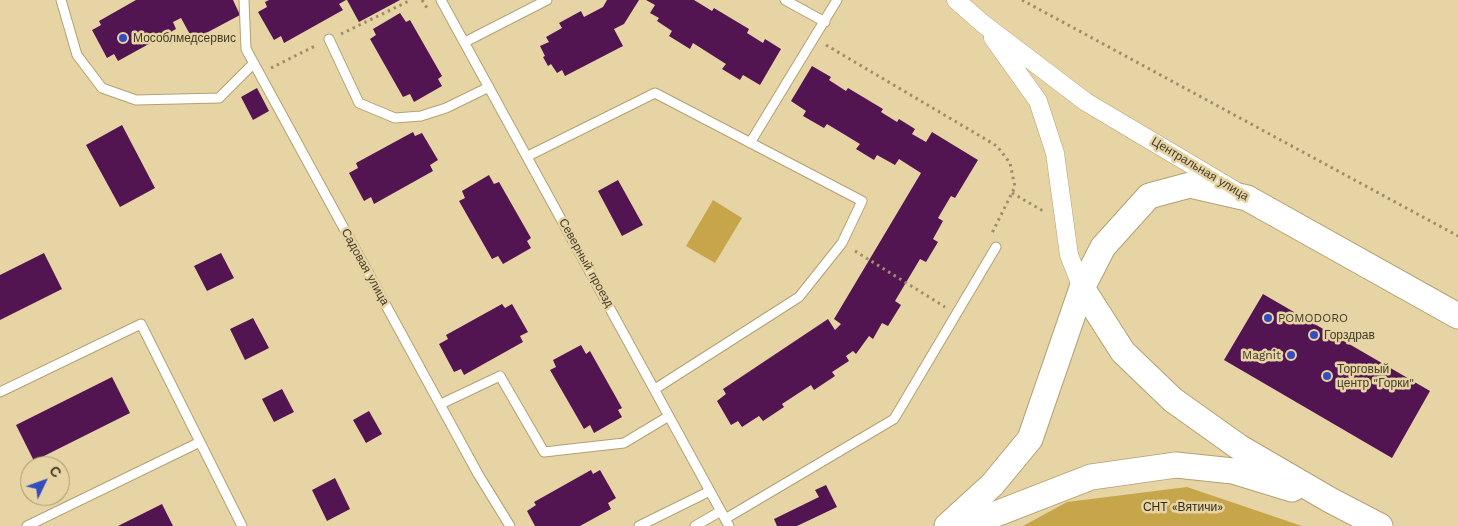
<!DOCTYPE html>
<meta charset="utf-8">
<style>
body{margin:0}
#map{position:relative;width:1458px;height:526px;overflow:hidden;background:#e7d4a4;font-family:"Work Sans",sans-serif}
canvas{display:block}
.north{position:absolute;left:20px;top:456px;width:50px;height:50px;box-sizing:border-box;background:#e7d4a4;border:1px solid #a59772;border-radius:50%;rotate:48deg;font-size:14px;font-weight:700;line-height:20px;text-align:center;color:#433b28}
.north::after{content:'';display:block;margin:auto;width:18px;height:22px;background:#344cbe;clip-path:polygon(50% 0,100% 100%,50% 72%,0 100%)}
</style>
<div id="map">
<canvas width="1458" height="526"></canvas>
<div class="north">С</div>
</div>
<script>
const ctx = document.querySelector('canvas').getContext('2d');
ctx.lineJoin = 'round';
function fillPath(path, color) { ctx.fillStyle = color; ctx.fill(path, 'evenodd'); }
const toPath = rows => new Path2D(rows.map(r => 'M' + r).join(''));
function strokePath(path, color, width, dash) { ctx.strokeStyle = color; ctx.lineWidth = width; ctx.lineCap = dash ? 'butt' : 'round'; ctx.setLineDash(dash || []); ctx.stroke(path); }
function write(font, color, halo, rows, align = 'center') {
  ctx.font = font + ' "Work Sans",sans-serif'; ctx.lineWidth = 5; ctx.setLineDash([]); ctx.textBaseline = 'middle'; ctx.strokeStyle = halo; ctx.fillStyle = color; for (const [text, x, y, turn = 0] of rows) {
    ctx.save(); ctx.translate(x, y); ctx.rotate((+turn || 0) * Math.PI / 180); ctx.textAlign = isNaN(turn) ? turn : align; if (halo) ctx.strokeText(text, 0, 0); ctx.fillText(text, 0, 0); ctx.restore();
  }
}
fillPath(toPath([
 [713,200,742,218,715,263,686,246],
 [1187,487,1302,526,1023,526,1067,502]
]), '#c7a64b');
fillPath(toPath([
 [136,0,233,0,240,15,193,40,181,18,173,22,176,29,118,61,114,54,107,58,92,30,101,25,99,21],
 [269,0,346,0,339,4,343,10,284,43,281,36,274,40,258,12,267,7,265,2],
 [347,0,400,0,359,22],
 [607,0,639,0,624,24,614,29,623,46,565,76,562,70,557,73,551,64,548,66,543,57,545,56,540,46,549,42,546,37,562,28,559,23,581,11,584,17,603,7],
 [646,0,694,0,712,11,714,8,749,29,747,33,763,43,765,39,781,49,760,85,743,75,740,80,722,69,726,64,693,43,690,49,669,36,672,31,657,21,659,18,650,13,655,5],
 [400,13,406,22,410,20,442,76,438,79,442,86,414,102,410,94,403,97,370,39,376,35,373,29],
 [812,66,831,77,829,80,846,91,848,88,883,109,881,112,897,122,899,119,915,129,912,134,926,142,932,132,978,160,955,198,951,196,938,218,943,221,933,239,938,242,926,262,920,259,895,301,901,305,888,326,882,323,873,339,869,336,856,354,853,351,846,356,849,361,832,372,835,376,814,390,811,385,782,404,784,407,763,421,759,416,742,427,738,421,731,425,717,401,726,394,723,389,828,319,835,330,841,324,834,319,921,173,899,159,895,165,877,155,874,160,856,149,860,144,827,124,824,128,803,116,806,111,791,101],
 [257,88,269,111,253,120,241,97],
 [122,125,155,188,120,207,86,145],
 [413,132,415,136,422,133,438,160,430,165,433,171,374,204,371,197,364,201,349,173,358,168,356,163],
 [489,175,494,184,499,182,531,238,527,241,531,248,503,264,498,256,492,259,459,201,465,198,462,191],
 [618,180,643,225,622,236,598,191],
 [44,253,62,289,0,320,0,275],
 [221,253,234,278,207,291,194,266],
 [1263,294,1430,391,1392,458,1224,360],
 [502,304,505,308,512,304,528,332,520,336,523,342,464,375,461,369,454,372,439,344,448,339,446,335],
 [253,318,269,348,245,360,230,329],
 [581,345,586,354,590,351,622,408,618,410,622,417,594,433,590,425,584,429,550,370,556,367,553,360],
 [112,377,130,413,34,461,16,425],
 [282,389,294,412,274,422,262,399],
 [369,411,382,434,366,443,353,420],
 [591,470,593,474,600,470,616,498,608,503,611,509,580,526,535,526,527,511,536,505,534,502],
 [335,478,350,509,327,521,312,490],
 [826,485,837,507,797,526,777,526,774,519,819,497,815,490],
 [162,504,173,526,118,526]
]), '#531452');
const service = toPath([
 [61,0,77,55,102,88,136,100,219,98,254,63],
 [244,0,246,49,478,474,510,526],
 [441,0,729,526],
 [785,0,825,22],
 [329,39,359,103,395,118,421,116,446,108,489,87],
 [465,42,547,0],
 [750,143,837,0],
 [528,156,655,93,862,201,842,243,799,297,655,389],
 [0,392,141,324,242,526],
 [441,404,500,376,544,452,624,443,669,416],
 [725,519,894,419,996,247],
 [27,526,200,442],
 [639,526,710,491],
 [695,526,721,511]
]);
const minor = toPath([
 [956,0,982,23,1086,102,1234,190],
 [993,38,1038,101,1055,153,1069,255,1082,288]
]);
const secondary = toPath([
 [1082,288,1123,352,1173,400,1239,447,1330,500,1380,526],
 [947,526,992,485,1030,439,1082,288,1103,247,1149,196,1190,185,1247,198,1458,316],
 [965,526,1091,477,1176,465,1233,471,1292,489]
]);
strokePath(service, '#b3a174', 11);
strokePath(minor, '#b3a174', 19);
strokePath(secondary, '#b3a174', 27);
strokePath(toPath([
 [422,0,427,8],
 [1022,0,1458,236],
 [341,34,411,0],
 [826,45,997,146,1010,163,1015,187,992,233],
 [271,68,317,45],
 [1012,193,1045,212],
 [855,251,945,307]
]), '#9c8e6c', 3, [2.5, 4]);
strokePath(service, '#fff', 9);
strokePath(minor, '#fff', 18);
strokePath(secondary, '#fff', 25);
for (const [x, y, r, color] of [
 [123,38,5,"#344cbe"],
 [1268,318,5,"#344cbe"],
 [1314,335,5,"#344cbe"],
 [1291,355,5,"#344cbe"],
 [1327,376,5,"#344cbe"]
]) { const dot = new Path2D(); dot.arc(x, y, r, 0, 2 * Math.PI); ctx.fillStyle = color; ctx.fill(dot); strokePath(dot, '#e7d4a4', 2); }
write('12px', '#433b28', '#e7d4a4', [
 ["Мособлмедсервис",133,38],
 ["POMODORO",1278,318],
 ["Горздрав",1324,335],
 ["Magnit",1281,355,"right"],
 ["Торговый",1337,369],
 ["центр \"Горки\"",1337,383]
], 'left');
write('12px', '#433b28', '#e7d4a4', [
 ["Центральная улица",1200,169,31],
 ["Северный проезд",586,263,61],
 ["Садовая улица",365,267,61]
]);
write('12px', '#332b16', '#e7d4a4', [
 ["СНТ «Вятичи»",1183,507]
]);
</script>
